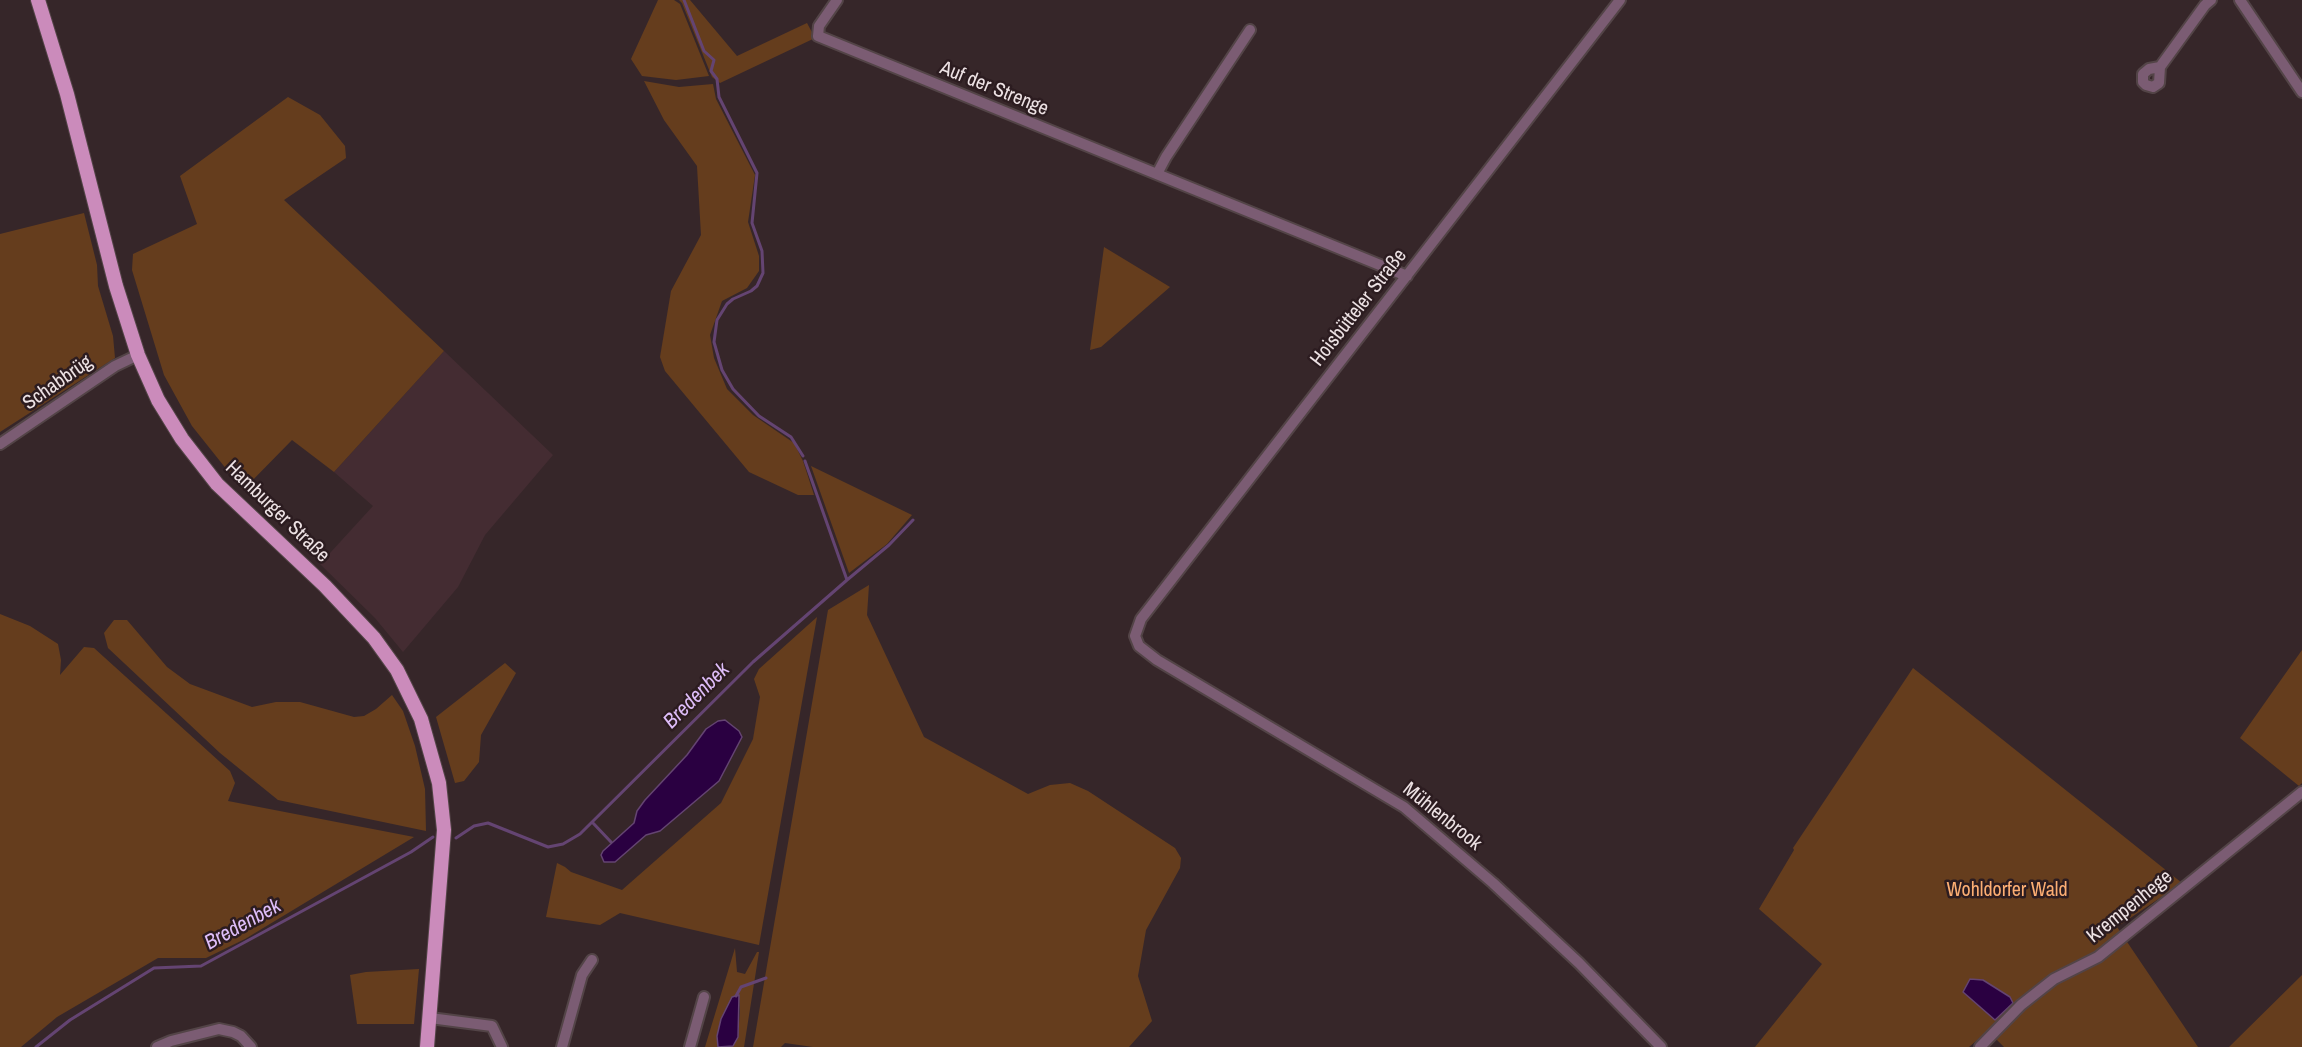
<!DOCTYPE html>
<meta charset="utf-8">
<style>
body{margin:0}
canvas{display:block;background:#362629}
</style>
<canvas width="2302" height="1047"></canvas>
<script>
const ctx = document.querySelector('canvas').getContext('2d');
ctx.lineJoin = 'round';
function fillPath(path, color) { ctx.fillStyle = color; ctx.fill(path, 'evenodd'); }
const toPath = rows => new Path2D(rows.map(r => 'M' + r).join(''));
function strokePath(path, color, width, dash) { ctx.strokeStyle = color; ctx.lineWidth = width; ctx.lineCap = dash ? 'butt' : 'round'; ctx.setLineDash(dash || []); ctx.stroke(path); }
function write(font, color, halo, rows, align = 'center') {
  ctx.font = font + ' "Archivo Narrow",sans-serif'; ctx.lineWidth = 5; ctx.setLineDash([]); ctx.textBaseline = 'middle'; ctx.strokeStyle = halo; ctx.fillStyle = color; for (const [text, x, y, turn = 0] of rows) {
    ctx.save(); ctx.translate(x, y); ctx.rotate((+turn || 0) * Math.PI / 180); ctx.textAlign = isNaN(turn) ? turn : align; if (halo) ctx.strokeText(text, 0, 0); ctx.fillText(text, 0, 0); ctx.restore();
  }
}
fillPath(toPath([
 [444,351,553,455,485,535,458,587,403,652,375,618,320,564,373,506,334,472]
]), '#442c32');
fillPath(toPath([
 [658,0,674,0,680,4,709,76,676,80,642,76,631,59],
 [679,0,690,0,737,56,807,23,815,38,720,83,712,77,682,3],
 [644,81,679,87,713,84,716,99,755,175,748,222,759,256,759,271,747,288,722,301,710,335,714,358,727,389,753,415,794,443,803,461,814,495,798,495,749,472,665,371,660,357,671,291,701,235,697,166,664,120],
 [288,97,320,115,345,146,346,158,284,200,444,351,334,472,292,440,243,490,192,426,164,375,132,270,133,254,197,224,180,176],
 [84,213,97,265,98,286,113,336,115,358,0,432,0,234],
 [1104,247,1170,287,1101,347,1090,350],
 [811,466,912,515,887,544,849,573],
 [869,585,867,615,924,737,1028,794,1050,785,1070,783,1088,791,1175,848,1181,858,1180,868,1146,930,1138,976,1152,1021,1129,1047,813,1047,785,1043,781,1047,753,1047,828,610],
 [0,614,30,626,58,644,61,660,60,675,84,647,94,648,230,771,235,783,228,801,414,837,245,939,206,958,158,958,57,1017,21,1047,0,1047],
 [817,617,759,945,620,913,600,925,546,917,557,863,565,867,571,872,622,890,721,803,753,739,760,697,754,679,759,669],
 [114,620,127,620,167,667,190,684,252,707,276,702,300,702,354,717,364,716,376,709,392,695,403,711,415,746,425,789,426,831,278,800,220,753,108,648,104,633],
 [2302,650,2302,783,2299,786,2240,738],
 [505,663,516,673,481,735,479,762,464,781,455,783,436,717],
 [1913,668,2182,883,2117,927,2198,1047,2004,1047,1988,1031,1969,1047,1755,1047,1822,964,1759,909,1794,850,1793,848],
 [735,948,737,972,745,974,757,952,759,952,744,1047,730,1047,738,1037,740,1011,739,995,718,1047,705,1047],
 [419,969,414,1024,357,1024,350,975,366,972],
 [2302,975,2302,1047,2229,1047]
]), '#653d1d');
const water = toPath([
 [725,720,739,731,742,737,719,781,660,831,646,835,615,862,604,862,601,855,603,851,634,823,637,811,645,800,687,755,706,729,718,721,725,720],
 [1970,979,1983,980,2010,997,2013,1003,1995,1020,1963,992,1970,979],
 [739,995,738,1037,733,1046,718,1047,717,1036,721,1019,732,997,739,995]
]);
fillPath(water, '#2a0041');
strokePath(water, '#644472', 1.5);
strokePath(toPath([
 [684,0,704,51,714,60,711,71,717,79,719,97,757,173,752,223,762,251,763,273,757,286,751,291,733,299,727,304,717,320,714,342,722,370,733,389,759,416,791,437,803,456],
 [847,580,889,545,913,520],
 [593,823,611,842],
 [456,838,474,826,488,823,548,847,563,844,580,834,753,662,847,580,805,461],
 [736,996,741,987,766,978],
 [36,1047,70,1020,154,968,201,966,411,852,433,837]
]), '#644472', 3);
const minor = toPath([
 [837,0,819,26,818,36,1407,276],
 [1620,0,1141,619,1135,636,1139,646,1157,660,1404,807,1493,883,1579,963,1661,1047],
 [2240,0,2302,92],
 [2160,67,2149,69,2143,74,2143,82,2146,85,2153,87,2159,83,2160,67,2205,5,2211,0],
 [1157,174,1166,157,1250,30],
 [0,444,115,366,138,355],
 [430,1018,492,1026,502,1047],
 [157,1047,171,1041,219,1029,233,1032,241,1036,251,1047],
 [562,1047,582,975,592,960],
 [690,1047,704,997],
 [1980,1047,2021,1005,2054,979,2098,957,2302,792]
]);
const major = toPath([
 [38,0,67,94,116,286,138,355,158,400,182,439,217,484,325,586,374,638,397,670,421,719,439,783,444,830,427,1047]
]);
strokePath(minor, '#534447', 14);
strokePath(major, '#534447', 16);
strokePath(minor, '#7b5c73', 10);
strokePath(major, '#cb8bbb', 14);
write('20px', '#ede2e4', '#2c1c20', [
 ["Auf der Strenge",994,89,22],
 ["Hoisbütteler Straße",1359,308,-52],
 ["Schabbrüg",58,383,-35],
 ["Hamburger Straße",277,512,44],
 ["Mühlenbrook",1442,817,39],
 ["Krempenhege",2130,907,-39]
]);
write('20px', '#fcae73', '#2c1c20', [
 ["Wohldorfer Wald",2007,891]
]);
write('italic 21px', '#debdf9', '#2c1c20', [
 ["Bredenbek",697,696,-45],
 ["Bredenbek",243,925,-29]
]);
</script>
